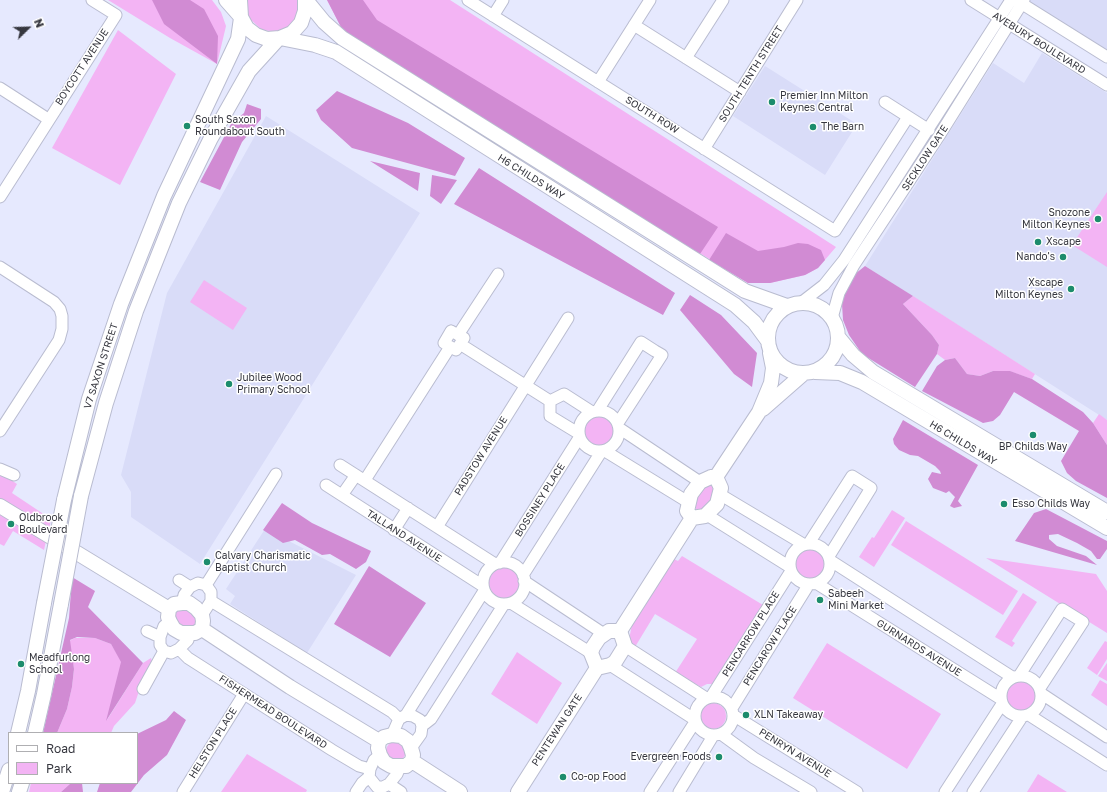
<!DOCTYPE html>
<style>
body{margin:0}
#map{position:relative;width:1107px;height:792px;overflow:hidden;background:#e6e9fe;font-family:"Golos Text",sans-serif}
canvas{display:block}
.legend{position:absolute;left:8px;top:732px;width:130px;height:52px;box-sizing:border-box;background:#fff;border:1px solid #afafb2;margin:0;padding:5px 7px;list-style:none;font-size:12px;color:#36373f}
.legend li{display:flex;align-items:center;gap:8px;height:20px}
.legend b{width:20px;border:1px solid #afafb2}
.north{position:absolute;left:8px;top:8px;width:40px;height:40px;-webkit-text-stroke:3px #fff;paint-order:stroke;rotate:67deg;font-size:11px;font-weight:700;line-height:16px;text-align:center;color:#36373f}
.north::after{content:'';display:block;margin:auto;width:14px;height:18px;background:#36373f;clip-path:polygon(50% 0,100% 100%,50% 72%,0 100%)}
</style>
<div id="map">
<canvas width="1107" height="792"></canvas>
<ul class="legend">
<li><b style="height:5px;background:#fff"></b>Road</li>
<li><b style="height:11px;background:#f3b4f4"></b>Park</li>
</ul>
<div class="north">N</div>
</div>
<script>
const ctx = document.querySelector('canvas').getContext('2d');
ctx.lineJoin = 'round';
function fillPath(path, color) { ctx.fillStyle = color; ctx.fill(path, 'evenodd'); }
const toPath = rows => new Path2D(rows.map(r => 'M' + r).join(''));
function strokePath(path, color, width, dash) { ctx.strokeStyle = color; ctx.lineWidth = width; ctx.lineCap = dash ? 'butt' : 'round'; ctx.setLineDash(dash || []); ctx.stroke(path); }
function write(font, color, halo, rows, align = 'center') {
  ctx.font = font + ' "Golos Text",sans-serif'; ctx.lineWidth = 3; ctx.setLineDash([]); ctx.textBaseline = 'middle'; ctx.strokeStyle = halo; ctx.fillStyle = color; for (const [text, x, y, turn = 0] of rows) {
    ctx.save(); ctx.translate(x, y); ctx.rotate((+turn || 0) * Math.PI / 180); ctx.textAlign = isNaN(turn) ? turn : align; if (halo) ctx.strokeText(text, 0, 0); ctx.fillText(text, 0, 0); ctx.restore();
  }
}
fillPath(toPath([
 [1025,0,1107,0,1107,52],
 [1042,53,1107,93,1107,420,865,266,993,63,1024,83],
 [765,66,857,124,825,175,733,116],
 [266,116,420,213,200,564,131,517,131,492,121,475,167,293],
 [265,529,356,575,307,653,230,604,235,596,226,589]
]), '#d9dcf8');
fillPath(toPath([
 [108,0,212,0,221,12,226,26,217,64,170,38],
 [247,0,298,0,297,17,290,27,279,32,262,30,249,18,247,13],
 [327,0,450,0,836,247,818,268,805,275,770,283,748,283,344,33],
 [118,30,176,74,120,185,52,148],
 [1107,192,1107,267,1072,245],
 [204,280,247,308,233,330,190,302],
 [913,296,1035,374,1032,379,1009,371,993,371,980,376,967,374,955,358,945,360,937,354,939,345,932,335,903,304],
 [1099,414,1107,420,1107,445,1093,423],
 '584 431a15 15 0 1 1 30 0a15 15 0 1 1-30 0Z',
 [0,476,5,476,17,484,12,493,51,519,49,530,0,499],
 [707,484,712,486,716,490,716,496,701,511,696,509,693,504],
 [892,510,905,518,874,567,859,557,872,537,874,538],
 [0,512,46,541,44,550,13,531,4,546,0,544],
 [906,521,1018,591,1003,615,891,545],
 '795 564a15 15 0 1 1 30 0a15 15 0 1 1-30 0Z',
 [682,556,763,605,715,684,707,684,701,687,675,673,697,639,655,614,635,647,629,640,632,624,674,559,678,561],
 [986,558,1096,574,1107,591,1107,633],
 '487 584a17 17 0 1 1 34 0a17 17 0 1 1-34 0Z',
 [1023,593,1037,602,1012,641,1015,643,1012,647,995,637],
 '175 618a11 11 0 1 1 22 0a11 11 0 1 1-22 0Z',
 [75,638,95,638,111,644,122,662,107,720,143,663,151,658,153,665,141,685,135,703,114,726,111,733,57,733,67,709,72,687,74,669,69,641],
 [1105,641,1107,642,1107,659,1097,675,1087,668],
 [827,643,941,714,907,769,793,698],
 [517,652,562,683,537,724,491,694],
 [1107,663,1107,681,1098,676],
 '1004 696a17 17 0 1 1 34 0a17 17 0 1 1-34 0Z',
 [1100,680,1107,684,1107,706,1091,695],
 '700 716a13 13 0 1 1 26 0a13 13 0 1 1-26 0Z',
 '386 751a10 10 0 1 1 20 0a10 10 0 1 1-20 0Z',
 [247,754,307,790,306,792,221,792],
 [1038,774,1067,792,1027,792],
 [31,783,71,783,61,792,29,792]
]), '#f3b4f4');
fillPath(toPath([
 [152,0,190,0,204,9,218,36,217,64,164,24],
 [327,0,363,0,377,20,718,227,700,254,344,33],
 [337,91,408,123,465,158,455,176,352,148,321,120,316,110],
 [247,104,261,109,261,119,242,142,220,190,200,182,231,124,244,113],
 [370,161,420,173,418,191],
 [479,168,675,293,663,315,454,204],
 [432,175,457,180,441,204,430,196],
 [726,233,758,251,784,247,798,243,808,244,821,250,825,260,818,268,805,275,770,283,748,283,709,260],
 [865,266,913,296,903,304,932,335,939,345,937,354,915,387,862,354,849,335,843,320,842,304,850,278],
 [690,295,721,315,757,353,752,387,734,374,680,310],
 [955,358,967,374,980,376,993,371,1010,371,1032,379,1083,412,1093,423,1107,445,1107,498,1076,481,1067,473,1061,461,1079,431,1014,392,1000,415,993,421,983,423,922,391,937,366,945,360],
 [903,420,978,465,958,501,962,506,954,508,950,506,955,497,949,491,946,493,933,488,928,479,932,472,941,474,940,471,935,466,918,456,910,455,899,450,894,444,893,439],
 [282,503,312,523,371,551,366,562,356,569,330,554,322,555,295,540,283,543,263,530],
 [1046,509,1107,541,1107,549,1100,559,1097,559,1091,551,1077,543,1058,534,1049,535,1049,539,1057,546,1086,556,1097,565,1015,541,1034,513],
 [369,566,426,603,390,657,334,624],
 [72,577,95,591,88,607,143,663,106,721,121,662,111,644,95,638,77,637,70,640,74,669,72,687,67,709,57,733,43,733,69,618],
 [174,711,186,720,167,755,144,775,131,792,97,792,100,783,137,783,137,734,166,720],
 [71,783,82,783,83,792,61,792]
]), '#d18bd3');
const minor = toPath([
 [468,0,835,231,908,117],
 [971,0,1107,85],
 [1016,0,1107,57],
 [493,16,503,0],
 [634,25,740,92],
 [686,58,723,0],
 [598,82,650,0],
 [0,88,48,119],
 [885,102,929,130],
 [704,149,797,0],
 [0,197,116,15,92,0],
 [0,267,54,302,60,309,62,316,62,329,59,340,0,431],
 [802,302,824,285,844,260,1011,0],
 [832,318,839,293,854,265,939,136,1024,0],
 [451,331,464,338,456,350,444,343,451,331],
 [458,335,498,274],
 [460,344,550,401],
 [550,401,550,416,578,433],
 [550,401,564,394,592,412],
 [598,410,641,342,655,351,662,355,618,423],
 '579 431a20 20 0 1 1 40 0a20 20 0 1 1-40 0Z',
 [619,428,700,482],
 [605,451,688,502],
 [340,465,495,564],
 [0,469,14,475],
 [365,480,450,347],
 [326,485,483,586],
 [342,495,356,475],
 [721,495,803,544],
 [707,515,790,567],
 [437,527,568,318],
 [394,530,408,508],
 [809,543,852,476,871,488,829,556],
 '790 564a20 20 0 1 1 40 0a20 20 0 1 1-40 0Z',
 [831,561,1012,677],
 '483 583a21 21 0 1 1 42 0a21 21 0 1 1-42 0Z',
 [500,563,579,438],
 [523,575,601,452],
 [179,580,190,587],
 [524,581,604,634],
 [816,583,1001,699],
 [206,585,276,474],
 [211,601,392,712,399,719],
 [182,603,184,595,190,587,198,583,206,585,211,592,211,601,202,615],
 [511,603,591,653],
 [170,622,164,626,160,637,160,645,164,651,171,653,179,649,188,640,189,635],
 [147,631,160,637],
 [625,646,706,698],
 [179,649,188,658,332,750,359,766,370,769],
 [610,665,694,719],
 '1001 696a20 20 0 1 1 40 0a20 20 0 1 1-40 0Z',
 [1019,676,1062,609,1083,622,1040,688],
 [143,689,164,651],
 [1042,694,1107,737],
 '695 716a19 19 0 1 1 38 0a19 19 0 1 1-38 0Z',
 [711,697,791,571],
 [732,708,809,584],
 [406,715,484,591],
 [733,715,857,792],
 [1029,715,1107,765],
 [422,726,431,719,504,604],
 [721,734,754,758,811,792],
 [392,735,399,719,406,715,413,716,420,720,422,726,421,734,411,748],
 [380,755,374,760,370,769,369,777,377,787,383,787,389,784,397,774,400,767],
 [389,784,401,792],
 [183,792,244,694],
 [356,792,362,783,369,777],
 [650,792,695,722],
 [679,792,713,736],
 [945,792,1002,704],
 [973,792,1022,717]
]);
const tertiary = toPath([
 [226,0,241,17],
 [240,0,241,17,247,28,256,35,267,39,280,38,292,33,301,23,305,11,305,0],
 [306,0,324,22,342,38,745,291,787,306],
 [280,38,315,45,336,52,735,305,754,322,768,341],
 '768 338a35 35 0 1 1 70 0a35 35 0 1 1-70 0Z',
 [839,338,853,355,873,372,1107,512],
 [815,372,840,373,862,382,1107,528],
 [763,409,803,374],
 [711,477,716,477,721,488,717,504,705,516,692,518,687,511,691,494,700,482,711,477],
 [716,477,759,412,771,383,773,368,770,353],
 [81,496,106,403,136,311,179,203,211,138,249,71,279,38],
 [64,500,89,399,121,304,164,196,238,39,241,18],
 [0,506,169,609],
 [182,603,189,603,196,608,202,615,203,621,202,629,195,633,181,633,174,629,170,622,168,617,169,609,174,604,182,603],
 [202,629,290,687,379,741],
 [609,631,620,631,625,646,615,662,610,665,597,668,591,653,593,647,599,638,609,631],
 [620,631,692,518],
 [18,733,28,691,44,603],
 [35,733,44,694,61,604],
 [392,735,401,736,408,741,411,748,413,755,412,761,406,766,391,766,384,762,380,755,378,748,379,741,384,737,392,735],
 [412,761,460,792],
 [2,792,9,770],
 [19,792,22,783],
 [518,792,597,668]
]);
strokePath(minor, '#b9bcd0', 13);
strokePath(tertiary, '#b9bcd0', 16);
strokePath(minor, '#fff', 11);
strokePath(tertiary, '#fff', 14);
const tertiaryBridge = toPath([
 [44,603,64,500],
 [61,604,81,496]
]);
strokePath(tertiaryBridge, '#b9bcd0', 16, []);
strokePath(tertiaryBridge, '#fff', 14);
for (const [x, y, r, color] of [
 [772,102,4,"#1c8c6c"],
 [187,126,4,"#1c8c6c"],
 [813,127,4,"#1c8c6c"],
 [1098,219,4,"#1c8c6c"],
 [1038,242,4,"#1c8c6c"],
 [1063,257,4,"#1c8c6c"],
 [1071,289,4,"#1c8c6c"],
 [229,384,4,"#1c8c6c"],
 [1033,435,4,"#1c8c6c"],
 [1004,504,4,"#1c8c6c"],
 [11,524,4,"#1c8c6c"],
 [207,562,4,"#1c8c6c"],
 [820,600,4,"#1c8c6c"],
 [21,664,4,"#1c8c6c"],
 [746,715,4,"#1c8c6c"],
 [719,757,4,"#1c8c6c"],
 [563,777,4,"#1c8c6c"]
]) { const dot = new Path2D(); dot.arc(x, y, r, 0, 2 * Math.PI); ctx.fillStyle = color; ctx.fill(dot); strokePath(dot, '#fff', 1.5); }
write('10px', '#36373f', '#fff', [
 ["AVEBURY BOULEVARD",1039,43,32],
 ["BOYCOTT AVENUE",82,67,-57],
 ["SOUTH TENTH STREET",751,74,-58],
 ["SOUTH ROW",652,115,32],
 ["SECKLOW GATE",925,158,-57],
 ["H6 CHILDS WAY",531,177,32],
 ["V7 SAXON STREET",101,366,-72],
 ["H6 CHILDS WAY",963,443,31],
 ["PADSTOW AVENUE",481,456,-58],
 ["BOSSINEY PLACE",540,500,-58],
 ["TALLAND AVENUE",404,536,33],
 ["PENCARROW PLACE",751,634,-58],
 ["PENCAROW PLACE",770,646,-58],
 ["GURNARDS AVENUE",919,648,32],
 ["FISHERMEAD BOULEVARD",273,712,33],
 ["PENTEWAN GATE",557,730,-57],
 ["HELSTON PLACE",213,743,-58],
 ["PENRYN AVENUE",795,753,32]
]);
write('10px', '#36373f', '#fff', [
 ["Premier Inn Milton",780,96],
 ["Keynes Central",780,108],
 ["South Saxon",195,120],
 ["Roundabout South",195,132],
 ["The Barn",821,127],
 ["Snozone",1090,213,"right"],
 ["Milton Keynes",1090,225,"right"],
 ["Xscape",1046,242],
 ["Nando's",1055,257,"right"],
 ["Xscape",1063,283,"right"],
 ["Milton Keynes",1063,295,"right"],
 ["Jubilee Wood",237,378],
 ["Primary School",237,390],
 ["BP Childs Way",1033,447,"center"],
 ["Esso Childs Way",1012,504],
 ["Oldbrook",19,518],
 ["Boulevard",19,530],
 ["Calvary Charismatic",215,556],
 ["Baptist Church",215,568],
 ["Sabeeh",828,594],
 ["Mini Market",828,606],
 ["Meadfurlong",29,658],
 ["School",29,670],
 ["XLN Takeaway",754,715],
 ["Evergreen Foods",711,757,"right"],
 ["Co-op Food",571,777]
], 'left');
</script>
